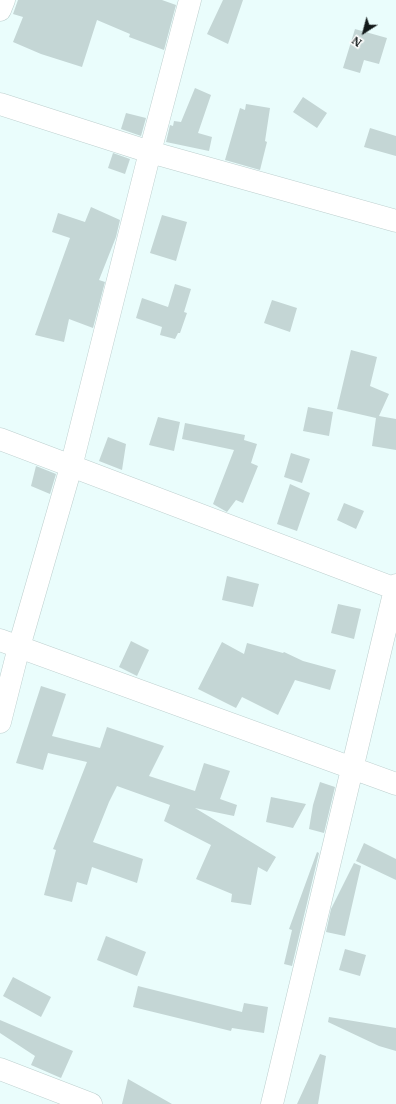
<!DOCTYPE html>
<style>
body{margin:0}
#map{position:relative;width:396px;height:1104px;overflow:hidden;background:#eafdfc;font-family:Merriweather,serif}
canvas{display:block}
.north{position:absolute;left:344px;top:12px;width:40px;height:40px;-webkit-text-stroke:3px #fff;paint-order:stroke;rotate:216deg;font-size:11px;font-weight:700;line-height:16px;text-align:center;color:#131a1a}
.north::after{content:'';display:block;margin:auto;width:14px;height:18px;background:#131a1a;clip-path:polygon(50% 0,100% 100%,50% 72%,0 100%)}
</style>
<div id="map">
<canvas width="396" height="1104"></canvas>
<div class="north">N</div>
</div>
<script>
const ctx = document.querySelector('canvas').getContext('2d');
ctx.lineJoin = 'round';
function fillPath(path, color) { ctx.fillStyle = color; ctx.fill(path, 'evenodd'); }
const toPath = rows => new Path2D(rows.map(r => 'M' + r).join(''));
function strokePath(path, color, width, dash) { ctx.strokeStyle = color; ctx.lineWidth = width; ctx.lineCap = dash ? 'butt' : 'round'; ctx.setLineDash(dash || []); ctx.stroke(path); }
fillPath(toPath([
 [18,0,162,0,176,5,164,50,129,37,130,34,97,20,82,67,41,54,13,42,23,17,13,14],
 [223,0,243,0,228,44,207,34],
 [355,29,387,38,379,64,364,60,360,73,343,68],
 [195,88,211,95,198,133,212,137,209,151,166,142,170,125,173,126,174,121,181,122],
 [303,97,327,113,317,128,293,112],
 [246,104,270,108,265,141,267,142,260,170,225,160,240,108,245,110],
 [126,113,146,118,141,136,121,129],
 [370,128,396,136,396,156,364,147],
 [113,153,130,159,125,174,108,168],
 [91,207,120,220,116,237,99,280,105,282,93,328,69,319,64,342,35,335,70,238,52,232,58,213,85,222],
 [162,215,187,222,176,261,150,253],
 [175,284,191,289,184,312,187,313,180,333,178,333,175,339,160,335,162,327,136,318,142,298,168,307],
 [272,300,297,308,290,332,264,323],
 [351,350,377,357,370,386,389,394,379,416,396,419,396,450,372,446,376,418,337,409],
 [308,407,333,412,329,436,303,431],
 [158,417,180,422,174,451,149,445],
 [185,423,245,435,244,440,257,444,251,463,258,466,243,503,236,500,227,512,213,504,234,450,182,439],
 [108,437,126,444,122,470,99,461],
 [291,453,310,459,302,483,284,477],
 [36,466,56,474,50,494,31,486],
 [290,484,310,493,297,531,277,524],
 [344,503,364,511,356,529,337,520],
 [227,576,259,584,253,607,222,600],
 [338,604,361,609,354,639,331,633],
 [131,641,149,650,137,676,119,667],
 [222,642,244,654,247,643,283,653,284,652,303,661,336,670,330,690,295,680,278,715,242,697,236,708,198,689],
 [41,686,66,694,52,736,100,748,107,727,164,746,149,776,195,791,204,763,230,771,220,799,237,805,234,816,195,808,276,857,267,872,258,867,251,905,231,902,232,894,196,879,211,845,164,821,170,805,117,786,109,802,93,842,143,859,137,883,92,867,87,885,77,882,72,902,44,895,56,850,53,849,87,762,48,753,43,770,16,763],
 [320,782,335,787,324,833,309,829,313,805],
 [271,797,306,804,293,828,266,822],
 [364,843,396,859,396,880,356,861],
 [317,852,319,853,292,966,284,964,292,930,289,929],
 [354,863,361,866,345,936,326,932,331,909],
 [106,936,146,952,137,976,97,960],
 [345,949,366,955,360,976,339,970],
 [13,977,51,997,41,1017,3,996],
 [138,986,242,1012,244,1003,268,1007,264,1033,232,1028,231,1031,133,1007],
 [329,1017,396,1028,396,1051,379,1046,328,1022],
 [0,1020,73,1051,61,1078,31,1065,35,1056,0,1033],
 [320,1054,326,1056,318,1104,297,1104],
 [128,1079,172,1104,122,1104]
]), '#c4d6d5');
const minor = toPath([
 [0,10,4,0],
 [0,104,150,152,396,221],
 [0,439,396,589],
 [0,640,396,784],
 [0,722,19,647,71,467,150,152,190,0],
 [0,1069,91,1104],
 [272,1104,396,585]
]);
strokePath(minor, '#bdcfce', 23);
strokePath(minor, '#fff', 22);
</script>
